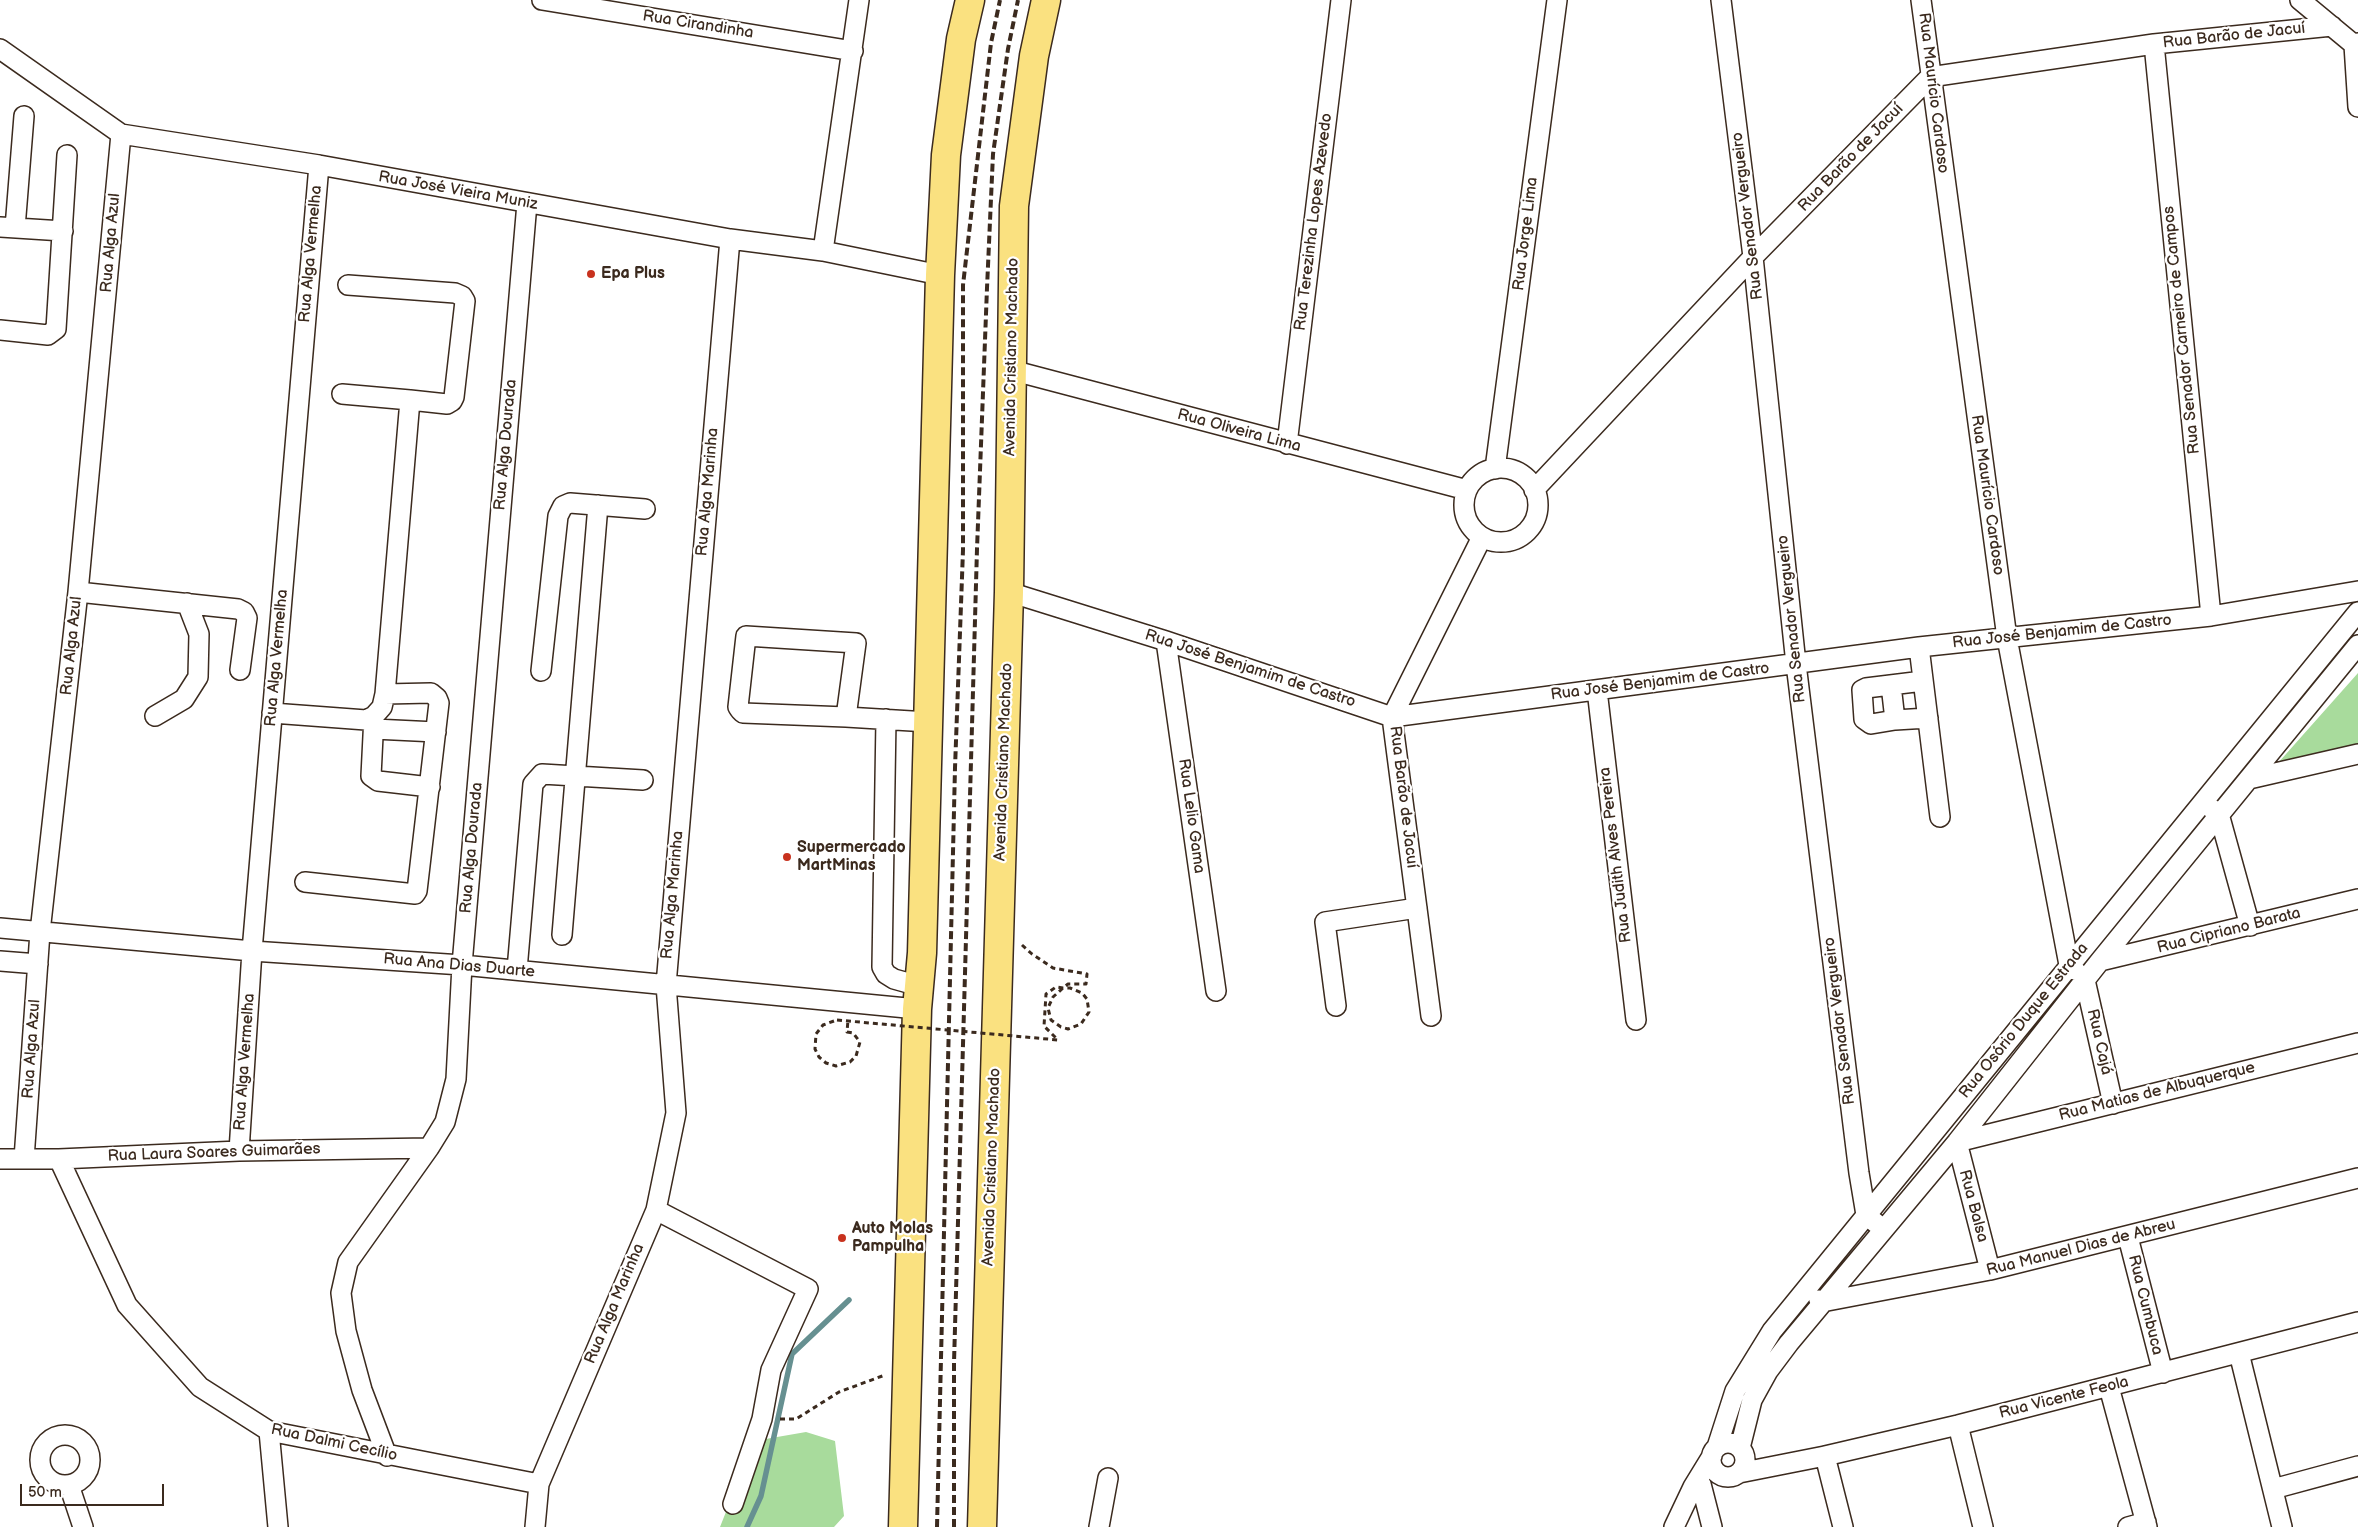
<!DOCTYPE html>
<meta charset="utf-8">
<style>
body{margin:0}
#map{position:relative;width:2358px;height:1527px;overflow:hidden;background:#fff;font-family:"Balsamiq Sans",sans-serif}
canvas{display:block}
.scale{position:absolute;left:20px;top:1484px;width:144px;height:22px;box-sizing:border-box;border:2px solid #3b2a1e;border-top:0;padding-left:6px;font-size:15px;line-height:18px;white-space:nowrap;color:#3b2a1e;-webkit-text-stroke:4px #fff;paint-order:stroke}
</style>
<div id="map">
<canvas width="2358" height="1527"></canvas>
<div class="scale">50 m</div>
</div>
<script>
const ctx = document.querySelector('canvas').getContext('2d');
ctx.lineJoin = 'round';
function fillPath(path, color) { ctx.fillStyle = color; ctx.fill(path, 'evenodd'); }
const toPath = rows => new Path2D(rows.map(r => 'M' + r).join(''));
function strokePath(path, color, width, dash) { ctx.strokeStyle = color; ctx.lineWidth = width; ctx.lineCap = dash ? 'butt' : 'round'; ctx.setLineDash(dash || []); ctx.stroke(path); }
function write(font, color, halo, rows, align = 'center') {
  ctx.font = font + ' "Balsamiq Sans",sans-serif'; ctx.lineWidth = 4.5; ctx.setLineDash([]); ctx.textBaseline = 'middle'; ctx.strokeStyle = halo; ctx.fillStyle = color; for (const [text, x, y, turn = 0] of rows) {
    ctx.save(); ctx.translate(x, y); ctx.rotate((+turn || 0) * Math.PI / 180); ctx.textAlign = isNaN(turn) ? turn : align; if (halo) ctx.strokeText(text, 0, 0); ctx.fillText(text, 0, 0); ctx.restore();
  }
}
fillPath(toPath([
 [2358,673,2358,745,2278,763],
 [806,1432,835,1441,844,1516,834,1527,720,1527,754,1441]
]), '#a8db9c');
strokePath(toPath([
 [747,1527,761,1496,792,1354,849,1300]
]), '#669091', 5.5);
const minor = toPath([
 [542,0,853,51],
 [1721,0,1753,257,1796,664,1859,1173,1866,1215,1883,1229],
 [1921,0,2007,638,2069,965,2075,970],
 [2300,0,2358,48],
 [2358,43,2354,45,2358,107],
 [2154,44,2211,616],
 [0,49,121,134,319,165,730,239,823,251,940,275],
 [0,227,63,231],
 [15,228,24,116],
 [823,251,859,0],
 [0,330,48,335,56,329,67,155],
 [1011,370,1467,490],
 [342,394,410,400],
 [1287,444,1341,0],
 '1464 505a37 37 0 1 1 74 0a37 37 0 1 1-74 0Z',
 [1495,469,1557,0],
 [1534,490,1753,257,1930,77,2154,44,2332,26],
 [78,592,238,609,244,612,247,618,240,670],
 [1009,592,1166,641,1392,717,1919,647,2211,616,2358,591],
 [1166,641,1216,991],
 [1919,647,1940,817],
 [541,671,558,516,563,506,570,503,645,509],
 [1923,681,1866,688,1862,690,1864,719,1871,724,1895,720,1928,718],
 [1891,685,1895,720],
 [1597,690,1636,1020],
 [272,713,366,720,374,716,382,707,385,694,410,400,447,404,452,401,454,397,465,301,462,296,455,293,348,285],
 [155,716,184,699,198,677,199,634,187,603],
 [374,716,371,776,378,781,430,787],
 [846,717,743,713,740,710,738,707,746,636,856,643,846,717,928,722],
 [886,719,882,967,886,974,894,979,919,986],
 [374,729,436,732],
 [2249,779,2358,754],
 [2212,809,2219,814,2250,926],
 [305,882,415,894,417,891,439,703,437,698,431,693,385,694],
 [0,928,252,951,462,965,917,1009],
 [562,935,598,505],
 [0,961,38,964],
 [2100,961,2358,899],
 [517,970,533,784,542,774,643,780],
 [2085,980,2113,1104],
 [1336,1006,1325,922,1417,908],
 [1431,1016,1392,717,1482,537],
 [1957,1142,2358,1043],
 [1957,1142,1990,1270],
 [239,1151,252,951,319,165],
 [0,1159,59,1159,239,1151,429,1148],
 [24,1159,40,932,78,592,121,134],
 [59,1159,127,1305,200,1387,269,1431,539,1484],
 [656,1210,808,1289,771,1370,762,1419,733,1504],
 [2128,1237,2163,1373],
 [1819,1300,1822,1302,1990,1270,2358,1178],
 [2239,1353,2282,1527],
 [2109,1387,2147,1527],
 [1958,1425,1983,1527],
 [269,1431,278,1527],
 '40 1460a25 25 0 1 1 50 0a25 25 0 1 1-50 0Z',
 '1711 1460a17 17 0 1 1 34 0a17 17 0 1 1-34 0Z',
 [1717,1447,1735,1391,1772,1331,2358,612],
 [1740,1448,1752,1400,1768,1371,1789,1343,1957,1142,2100,961,2358,645],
 [387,1456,362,1390,346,1331,341,1293,348,1262,429,1148,445,1122,456,1079,462,965,527,203],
 [1825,1456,1843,1527],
 [1739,1473,1825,1456,1958,1425,2358,1322],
 [1701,1484,1712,1527],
 [69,1485,83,1527],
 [2273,1489,2358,1466],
 [535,1527,539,1484,656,1210,676,1113,666,985,730,239],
 [1099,1527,1108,1478],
 [1674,1527,1693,1487,1712,1456],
 [2128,1527,2146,1522]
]);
const highway = toPath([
 [903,1527,917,1009,922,953,940,275,946,155,961,39,970,0],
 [982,1527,1009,592,1014,206,1034,56,1046,0]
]);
strokePath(minor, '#3b2a1e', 22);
strokePath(highway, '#3b2a1e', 31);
strokePath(toPath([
 [1022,945,1032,954,1053,968,1087,974,1086,984,1068,984,1063,988,1053,997,1048,1008,1051,1020,1061,1027,1068,1029,1081,1024,1089,1012,1087,999,1082,993,1070,988,1063,988,1056,987,1046,994,1044,1026,1058,1040],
 [834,1021,823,1025,816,1034,815,1049,819,1057,826,1063,836,1066,850,1062,856,1056,860,1042,853,1033,847,1032,848,1020],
 [780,1419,796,1419,839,1392,885,1375]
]), '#3b2a1e', 3, [5, 4]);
strokePath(minor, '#fff', 19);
strokePath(highway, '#fae180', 28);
strokePath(toPath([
 [937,1527,955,768,963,550,963,285,991,43,1000,0],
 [954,1527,954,1363,977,549,987,288,993,154,1008,49,1018,0]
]), '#3b2a1e', 4, [8, 4]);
strokePath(toPath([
 [837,1020,1058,1040]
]), '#3b2a1e', 3, [5, 4]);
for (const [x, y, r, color] of [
 [591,274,5,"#c8321e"],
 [787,857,5,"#c8321e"],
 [842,1238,5,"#c8321e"]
]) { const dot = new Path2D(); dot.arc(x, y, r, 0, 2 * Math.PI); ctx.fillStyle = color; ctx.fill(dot); strokePath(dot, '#fff', 2); }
write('16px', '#3b2a1e', '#fff', [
 ["Rua Cirandinha",698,25,9],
 ["Rua Barão de Jacuí",2234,36,-6],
 ["Rua Maurício Cardoso",1933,93,83],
 ["Rua Barão de Jacuí",1851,158,-46],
 ["Rua José Vieira Muniz",458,191,10],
 ["Rua Senador Vergueiro",1748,216,-97],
 ["Rua Terezinha Lopes Azevedo",1314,222,-83],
 ["Rua Jorge Lima",1526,234,-83],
 ["Rua Alga Azul",111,243,-85],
 ["Rua Alga Vermelha",311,254,-85],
 ["Rua Senador Carneiro de Campos",2182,330,-96],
 ["Avenida Cristiano Machado",1012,357,-89],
 ["Rua Oliveira Lima",1239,431,15],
 ["Rua Alga Dourada",506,445,-85],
 ["Rua Alga Marinha",708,492,-85],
 ["Rua Maurício Cardoso",1987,495,82],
 ["Rua Senador Vergueiro",1792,619,-96],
 ["Rua José Benjamim de Castro",2062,632,-6],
 ["Rua Alga Azul",72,646,-84],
 ["Rua Alga Vermelha",277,658,-85],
 ["Rua José Benjamim de Castro",1250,669,18],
 ["Rua José Benjamim de Castro",1660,682,-7],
 ["Avenida Cristiano Machado",1004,762,-88],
 ["Rua Barão de Jacuí",1403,797,83],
 ["Rua Lelio Gama",1191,816,82],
 ["Rua Alga Dourada",472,848,-85],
 ["Rua Judith Alves Pereira",1616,855,-97],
 ["Rua Alga Marinha",673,895,-85],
 ["Rua Cipriano Barata",2229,931,-14],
 ["Rua Ana Dias Duarte",459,966,5],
 ["Rua Senador Vergueiro",1840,1021,-97],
 ["Rua Osório Duque Estrada",2024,1021,-51],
 ["Rua Cajá",2099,1042,77],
 ["Rua Alga Azul",32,1049,-86],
 ["Rua Alga Vermelha",245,1062,-86],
 ["Rua Matias de Albuquerque",2157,1092,-14],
 ["Rua Laura Soares Guimarães",214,1153,-2],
 ["Avenida Cristiano Machado",992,1167,-88],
 ["Rua Balsa",1973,1206,75],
 ["Rua Manuel Dias de Abreu",2081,1248,-14],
 ["Rua Alga Marinha",615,1304,-67],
 ["Rua Cumbuca",2145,1305,76],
 ["Rua Vicente Feola",2064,1398,-14],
 ["Rua Dalmi Cecílio",334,1443,12]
]);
write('bold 16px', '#3b2a1e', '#fff', [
 ["Epa Plus",601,274],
 ["Supermercado",797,848],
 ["MartMinas",797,866],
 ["Auto Molas",852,1229],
 ["Pampulha",852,1247]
], 'left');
</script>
